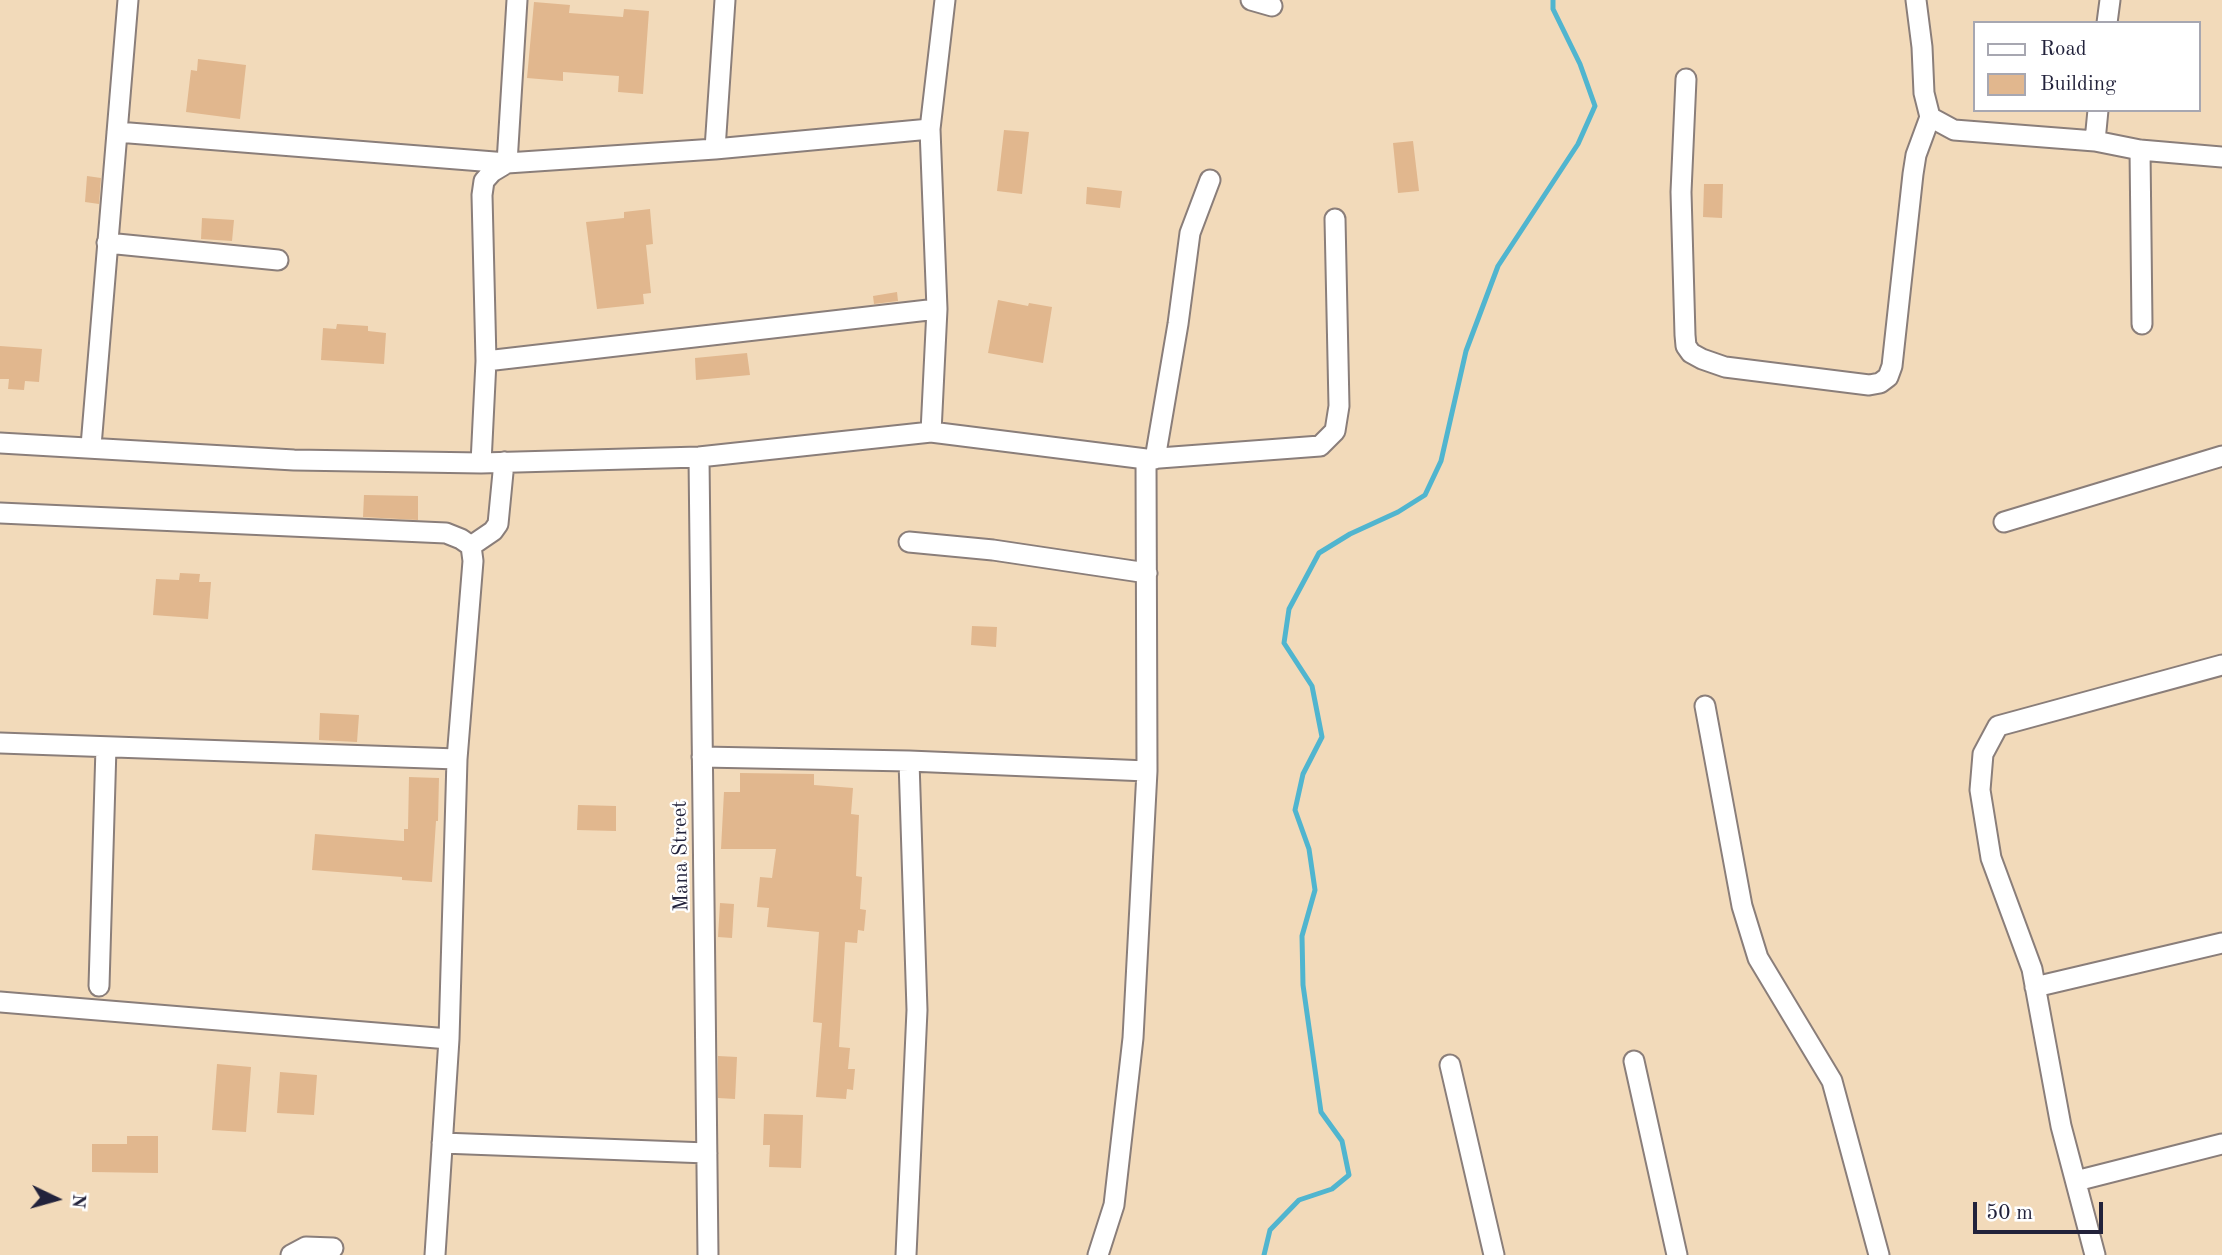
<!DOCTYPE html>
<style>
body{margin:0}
#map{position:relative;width:2222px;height:1255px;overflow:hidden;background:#f2daba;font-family:"Old Standard TT",serif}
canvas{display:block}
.legend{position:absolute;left:1973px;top:21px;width:228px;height:91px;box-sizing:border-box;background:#fff;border:2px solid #a7a7b1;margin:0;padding:9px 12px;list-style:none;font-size:21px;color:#22223b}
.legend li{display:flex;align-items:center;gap:14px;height:35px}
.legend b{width:35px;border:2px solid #a7a7b1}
.north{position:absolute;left:21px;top:1164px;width:70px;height:70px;-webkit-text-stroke:5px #fff;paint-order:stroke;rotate:95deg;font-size:19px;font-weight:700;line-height:28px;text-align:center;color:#22223b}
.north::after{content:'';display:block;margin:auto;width:24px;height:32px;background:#22223b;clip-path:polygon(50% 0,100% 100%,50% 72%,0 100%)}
.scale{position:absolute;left:1973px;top:1202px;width:130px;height:32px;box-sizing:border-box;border:4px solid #22223b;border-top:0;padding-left:9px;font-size:21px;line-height:24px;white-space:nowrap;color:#22223b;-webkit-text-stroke:5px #fff;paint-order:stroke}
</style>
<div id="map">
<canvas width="2222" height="1255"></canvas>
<ul class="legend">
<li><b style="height:9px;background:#fff"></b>Road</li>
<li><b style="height:19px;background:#e1b78e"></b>Building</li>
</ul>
<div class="north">N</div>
<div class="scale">50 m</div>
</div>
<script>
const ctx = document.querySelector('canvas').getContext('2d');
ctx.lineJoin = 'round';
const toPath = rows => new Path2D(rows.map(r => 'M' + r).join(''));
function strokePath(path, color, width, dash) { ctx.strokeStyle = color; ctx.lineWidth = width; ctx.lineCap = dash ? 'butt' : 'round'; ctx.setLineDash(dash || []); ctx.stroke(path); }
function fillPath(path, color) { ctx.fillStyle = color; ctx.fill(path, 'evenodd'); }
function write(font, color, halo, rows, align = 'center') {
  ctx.font = font + ' "Old Standard TT",serif'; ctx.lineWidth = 5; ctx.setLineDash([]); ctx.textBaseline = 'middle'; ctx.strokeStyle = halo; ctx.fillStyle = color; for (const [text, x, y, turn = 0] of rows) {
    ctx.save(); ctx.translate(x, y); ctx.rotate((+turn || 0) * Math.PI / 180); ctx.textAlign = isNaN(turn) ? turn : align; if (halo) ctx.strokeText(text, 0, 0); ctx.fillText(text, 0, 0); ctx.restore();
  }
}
strokePath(toPath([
 [1264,1255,1270,1230,1299,1200,1332,1189,1349,1175,1342,1141,1321,1112,1303,985,1302,936,1315,890,1309,849,1295,810,1303,774,1322,737,1312,686,1284,643,1289,609,1319,553,1350,534,1398,512,1425,495,1441,461,1466,351,1498,266,1578,144,1595,106,1580,64,1553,9,1553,0]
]), '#50b5cf', 5);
fillPath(toPath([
 [534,2,570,5,569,13,623,17,624,9,649,11,643,94,618,92,619,76,563,72,563,81,527,78],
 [198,59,246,65,240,119,186,112,191,70,197,71],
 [1004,130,1029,132,1022,194,997,191],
 [1413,141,1419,191,1398,193,1393,143],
 [87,176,101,178,99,204,85,202],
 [1704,184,1723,184,1722,218,1703,217],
 [1087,187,1122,191,1120,208,1086,204],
 [650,209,653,244,646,245,651,293,643,294,644,304,597,309,586,222,624,218,624,212],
 [202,218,234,220,232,241,201,239],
 [897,292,898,301,874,304,873,296],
 [998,300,1028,306,1029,303,1052,307,1043,363,988,353],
 [337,324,368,326,368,331,386,333,384,364,321,360,323,328,336,329],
 [0,346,42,349,39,382,25,381,24,390,8,389,9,379,0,379],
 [747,353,750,375,696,380,695,358],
 [364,495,418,496,418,520,363,517],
 [180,573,200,574,199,582,211,582,208,619,153,615,156,579,179,580],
 [972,626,997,627,996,647,971,645],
 [320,713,359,715,357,742,319,740],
 [740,773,814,774,814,785,853,788,851,814,859,815,856,876,862,877,860,909,866,910,864,931,858,930,857,943,845,942,839,1047,850,1048,848,1069,855,1069,853,1090,847,1089,846,1099,816,1097,822,1023,813,1022,819,932,767,927,769,908,757,907,760,877,772,878,776,849,721,849,724,792,740,792],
 [409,777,439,778,438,821,436,821,432,882,402,880,402,877,312,870,315,834,404,841,404,829,408,829],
 [578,805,616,806,616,831,577,830],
 [720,903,734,904,732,938,718,937],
 [718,1056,737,1057,735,1099,718,1098],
 [217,1064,251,1067,246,1132,212,1130],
 [280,1072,317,1075,314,1115,277,1113],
 [764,1114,803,1115,801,1168,769,1167,770,1145,763,1145],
 [127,1136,158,1136,158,1173,92,1172,92,1144,127,1144]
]), '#e1b78e');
const minor = toPath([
 [1251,0,1272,6],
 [1916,0,1922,47,1924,93,1930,117,1954,130,2095,141,2140,150,2222,157],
 [2107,23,2110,0],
 [1686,79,1681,192,1685,335,1686,346,1691,353,1702,359,1725,367,1869,385,1880,383,1888,377,1892,366,1913,174,1916,155,1930,117],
 [117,132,507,163,715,149,930,129],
 [2095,141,2098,110],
 [715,149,725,0],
 [2140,150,2142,324],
 [107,243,278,260],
 [486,361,937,309],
 [931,432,937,309,930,129,945,0],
 [0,443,294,460,481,463,699,457,931,432,1146,459,1320,446,1335,431,1339,406,1335,219],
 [91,446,128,0],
 [699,457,708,1255],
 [1155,459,1178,324,1190,233,1210,180],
 [481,463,486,361,482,195,484,181,492,172,507,163,517,0],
 [0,513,446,533,461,539,471,546,473,561,457,759,449,1039,435,1255],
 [2004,522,2222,456],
 [909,542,993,550,1147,573],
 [471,546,493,531,498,524,504,462],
 [1705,706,1742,906,1758,958,1832,1081,1879,1255],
 [0,743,457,759],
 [702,757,909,761,1147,771],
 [99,986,106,747],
 [2035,987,2222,943],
 [0,1002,449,1039],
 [1634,1061,1677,1255],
 [1450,1065,1494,1255],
 [442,1143,707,1153],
 [2076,1181,2222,1144],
 [291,1255,306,1247,333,1248],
 [906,1255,917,1010,909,761],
 [1098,1255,1114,1205,1133,1038,1147,771,1146,459],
 [2095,1255,2061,1126,2032,969,1991,858,1980,790,1983,754,1998,726,2222,665]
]);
strokePath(minor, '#8a7e7a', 23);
strokePath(minor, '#fff', 19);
write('21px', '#22223b', '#fff', [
 ["Mana Street",681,856,-91]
]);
</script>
